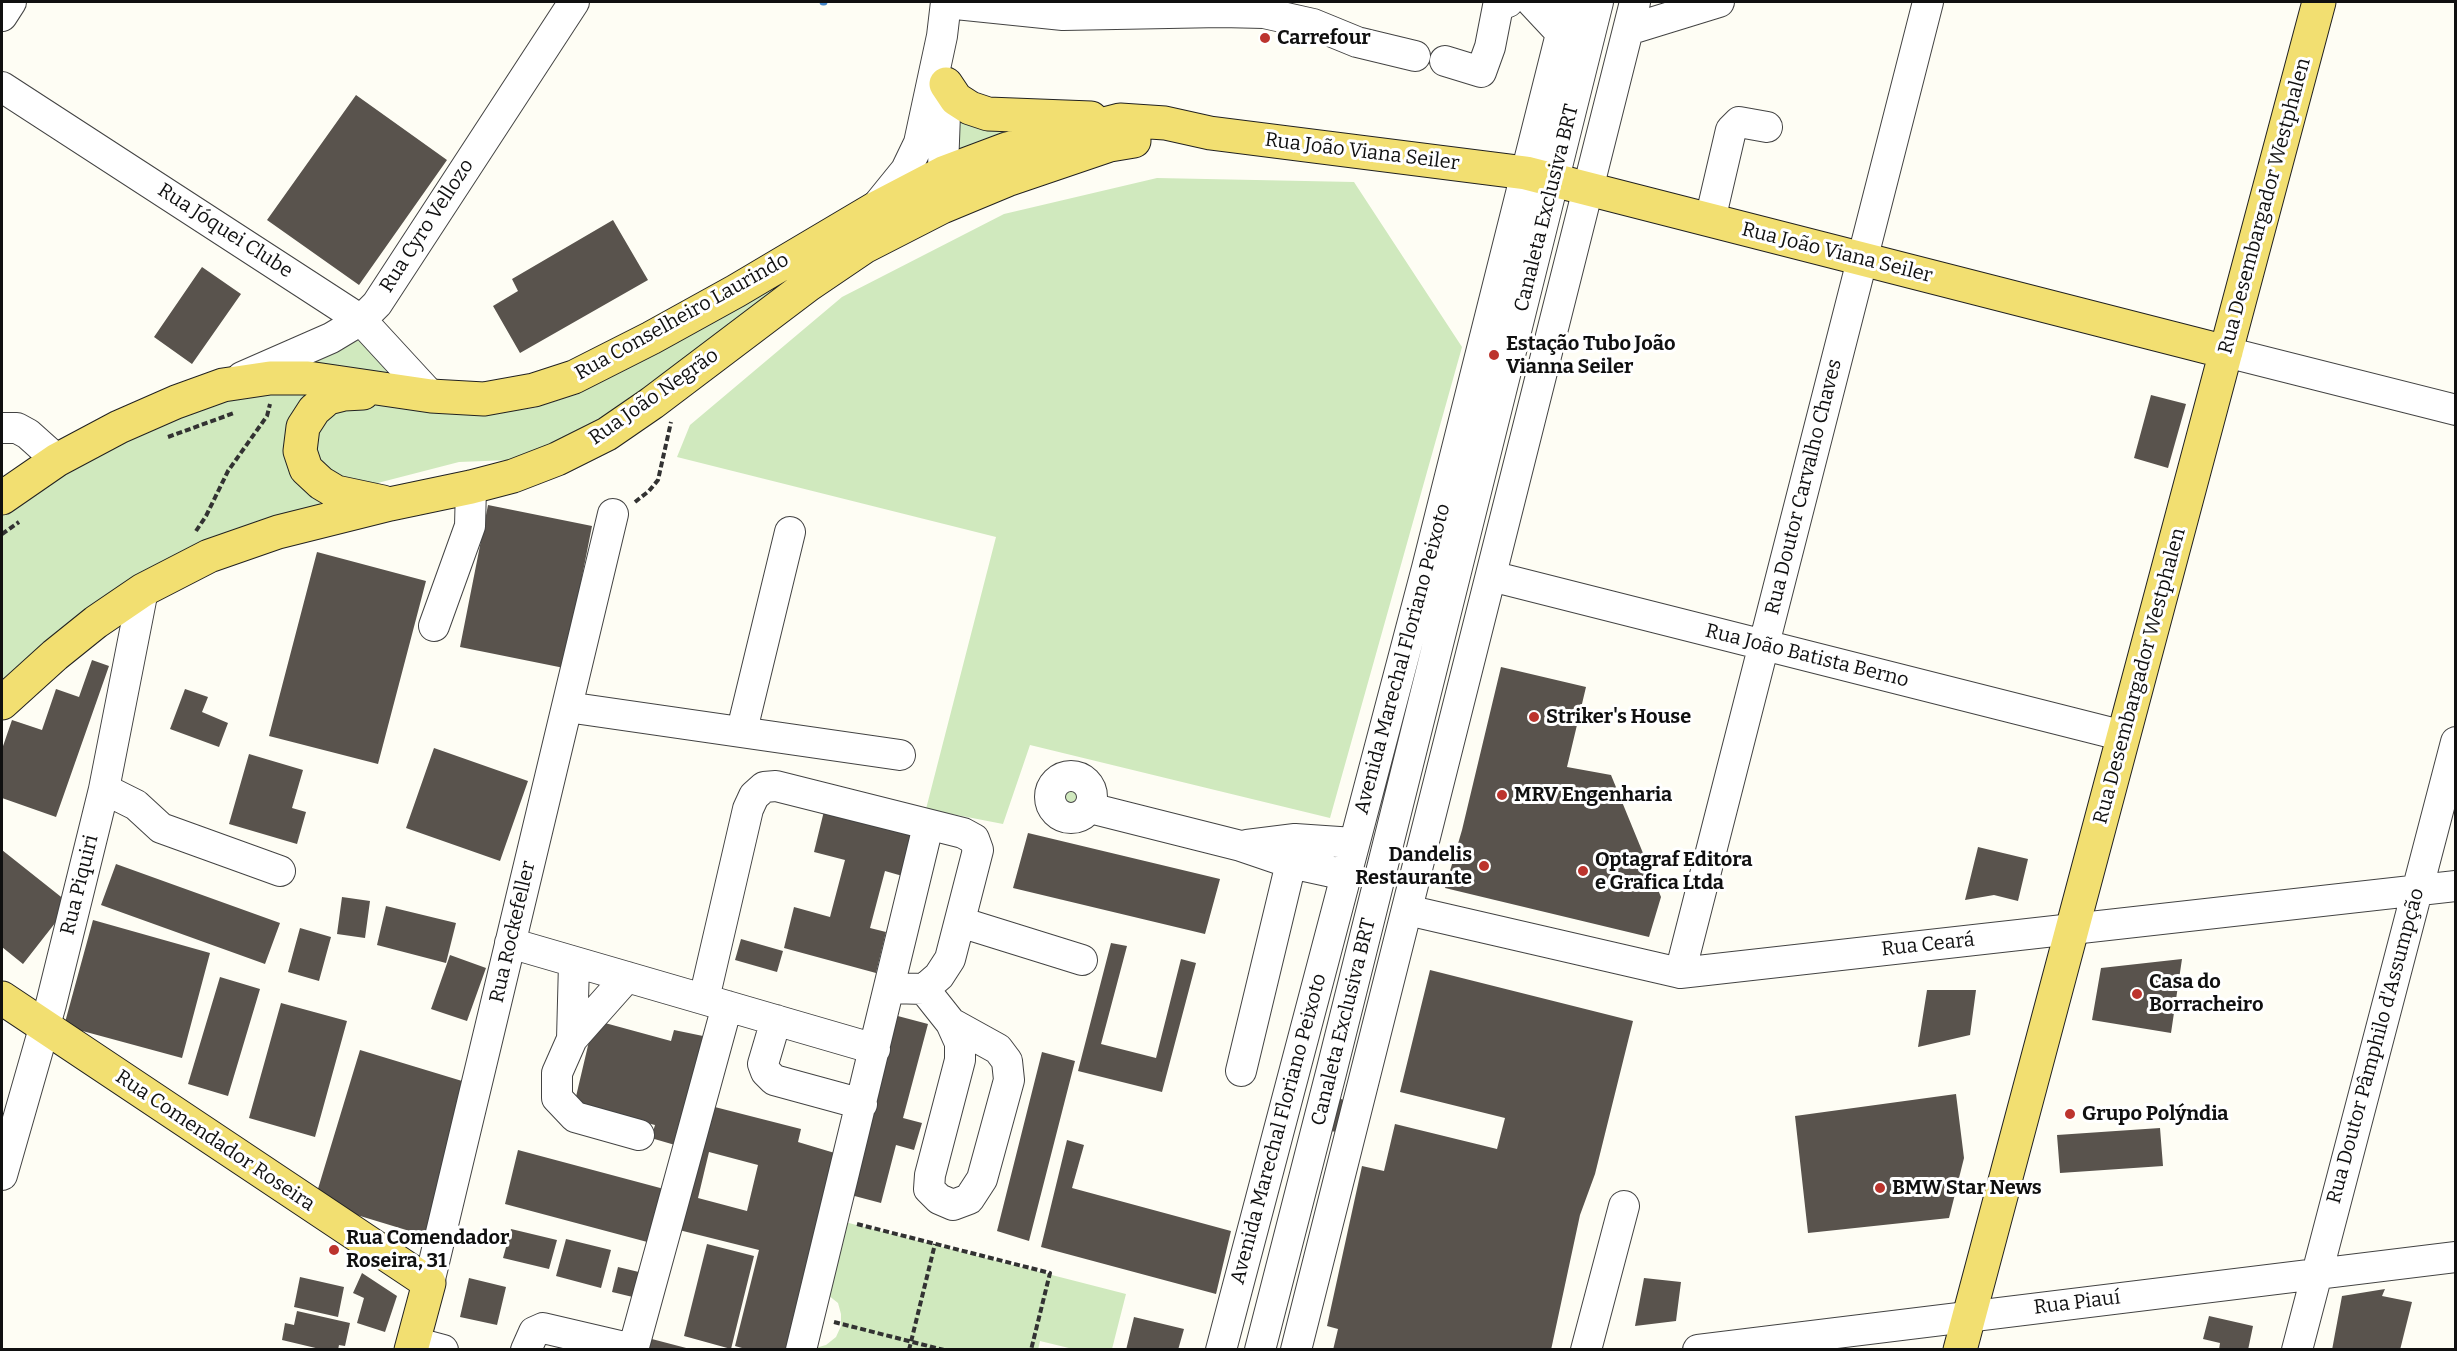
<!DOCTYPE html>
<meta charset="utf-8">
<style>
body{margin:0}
#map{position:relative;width:2457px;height:1351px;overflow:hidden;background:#fefdf4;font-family:Bitter,serif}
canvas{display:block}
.frame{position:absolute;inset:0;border:3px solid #101010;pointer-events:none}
</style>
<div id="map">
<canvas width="2457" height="1351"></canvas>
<div class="frame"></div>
</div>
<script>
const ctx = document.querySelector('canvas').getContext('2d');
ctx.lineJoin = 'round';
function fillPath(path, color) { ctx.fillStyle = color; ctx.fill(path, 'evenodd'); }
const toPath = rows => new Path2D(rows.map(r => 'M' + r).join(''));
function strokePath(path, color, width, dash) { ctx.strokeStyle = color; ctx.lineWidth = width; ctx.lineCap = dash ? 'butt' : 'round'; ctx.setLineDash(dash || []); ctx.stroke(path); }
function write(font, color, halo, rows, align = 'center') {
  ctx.font = font + ' Bitter,serif'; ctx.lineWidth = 6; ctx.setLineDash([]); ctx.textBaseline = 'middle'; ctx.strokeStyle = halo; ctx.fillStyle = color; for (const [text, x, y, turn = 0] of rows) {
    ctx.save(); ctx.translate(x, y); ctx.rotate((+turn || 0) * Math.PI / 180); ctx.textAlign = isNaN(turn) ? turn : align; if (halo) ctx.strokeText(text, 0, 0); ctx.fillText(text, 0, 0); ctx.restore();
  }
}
fillPath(toPath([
 [954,116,1051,121,956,153],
 [1157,178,1354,182,1462,347,1330,818,1030,745,1003,824,926,809,996,537,677,457,690,425,842,297,1004,214],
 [888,212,619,408,542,448,511,460,459,462,366,486,328,474,314,448,323,416,351,402,491,412,534,408,578,394,628,362],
 [363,340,392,376,313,367,312,360,352,342],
 [301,389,304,395,296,478,309,495,324,506,2,687,2,513,65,471,137,433,229,398],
 '1057 797a13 13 0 1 1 26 0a13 13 0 1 1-26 0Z',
 [841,1221,1126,1294,1112,1349,1073,1349,1040,1341,1038,1350,808,1350,826,1345,836,1337,841,1326,841,1314,838,1303,823,1291]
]), '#d0e9be');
strokePath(toPath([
 [823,2,824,2]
]), '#4587c8', 7);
fillPath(toPath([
 [356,95,447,160,359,285,267,220],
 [613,220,648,280,520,353,493,306,518,291,512,279],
 [202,267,241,294,192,364,154,337],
 [2151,395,2186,404,2168,468,2134,458],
 [488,505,592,526,564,668,460,647],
 [317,552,426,581,378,764,269,736],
 [92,660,109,666,56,817,2,798,2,749,12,720,42,730,56,689,79,697],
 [1501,667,1586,687,1567,767,1611,775,1661,897,1649,937,1445,888,1462,830],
 [185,689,208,697,202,712,228,723,219,747,170,729],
 [434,748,528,781,500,861,406,828],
 [249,754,303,770,292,808,306,812,297,844,229,824],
 [824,811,916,836,906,877,885,871,870,928,886,932,876,973,784,948,794,907,830,917,845,860,814,852],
 [1028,833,1220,879,1205,934,1013,888],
 [1978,847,2028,859,2018,901,1994,895,1965,900],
 [2,850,70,904,23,964,2,947],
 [116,864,280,923,265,964,101,905],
 [342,897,370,901,365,938,337,934],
 [386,906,456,923,446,963,377,945],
 [93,920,210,953,182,1058,64,1026],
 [300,928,331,937,319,981,288,972],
 [741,939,783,951,777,972,735,960],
 [1111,943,1127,946,1101,1044,1156,1058,1181,959,1196,963,1162,1092,1078,1071],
 [450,955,486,968,467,1021,431,1009],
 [2182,959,2171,1033,2092,1020,2101,968],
 [1430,970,1633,1021,1595,1174,1580,1215,1551,1350,1333,1350,1338,1329,1327,1326,1362,1166,1384,1171,1395,1124,1497,1149,1505,1118,1400,1092],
 [220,977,260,989,228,1096,188,1084],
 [1927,990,1976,990,1970,1035,1918,1047],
 [281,1003,347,1021,315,1137,249,1118],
 [894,1015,928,1024,903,1118,922,1123,914,1150,896,1145,881,1203,847,1194],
 [594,1020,671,1041,674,1030,703,1036,675,1145,651,1138,655,1125,574,1105],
 [360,1050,472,1084,426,1236,314,1202],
 [1042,1052,1075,1061,1029,1241,997,1231],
 [1956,1094,1964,1158,1949,1218,1808,1233,1795,1116],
 [1338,1098,1344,1100,1337,1132,1330,1131],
 [703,1104,801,1129,798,1142,838,1154,787,1350,749,1350,735,1346,759,1250,671,1228],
 [709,1152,758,1165,747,1211,698,1198],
 [2160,1128,2163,1166,2060,1173,2057,1135],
 [1067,1140,1084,1145,1072,1188,1231,1231,1216,1294,1041,1247],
 [518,1150,664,1189,651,1243,505,1204],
 [511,1229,557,1240,549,1269,503,1258],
 [566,1239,611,1250,601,1288,556,1276],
 [707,1244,754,1256,731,1349,684,1336],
 [618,1267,643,1273,637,1298,612,1292],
 [362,1273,397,1296,385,1332,357,1323,364,1298,353,1293],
 [300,1277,344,1287,338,1317,294,1307],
 [469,1278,506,1287,497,1325,460,1317],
 [1644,1278,1681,1282,1676,1321,1635,1326],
 [2385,1289,2382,1296,2412,1302,2400,1350,2332,1350,2342,1296],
 [297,1311,350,1323,345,1346,339,1345,338,1350,324,1350,282,1340,285,1323,294,1325],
 [2209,1316,2253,1326,2248,1350,2219,1350,2220,1343,2203,1339],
 [1134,1317,1184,1329,1178,1350,1126,1350],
 [648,1338,690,1349,690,1350,645,1350]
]), '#59534d');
const minor = toPath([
 [1532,2,1561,33],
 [946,3,1063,15,1221,12,1264,13,1313,24,1357,42,1415,56],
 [2,16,11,2],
 [1628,30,1719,2],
 [1445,61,1481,72,1490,47,1498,6,1508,2],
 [2,87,361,320,431,396],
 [942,195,946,87],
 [876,207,906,170,919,143,942,36,946,2],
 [1710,220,1731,130,1739,122,1767,127],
 [2226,352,2456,410],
 [242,377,331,338,361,320,377,304,574,2],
 [2,428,17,428,28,434,57,460],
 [1491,576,2124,736],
 [434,626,470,526,471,487],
 [567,707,900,755],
 [742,730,790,532],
 '1050 797a21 21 0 1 1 42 0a21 21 0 1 1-42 0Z',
 [104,789,136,805,161,828,280,871],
 [1090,808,1241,846,1291,863,1346,875],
 [1247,845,1295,839,1354,843],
 [1407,910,1680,973,2456,886],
 [960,922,1082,960],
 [510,943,875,1049],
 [1680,973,1928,2],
 [627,977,572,1039,557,1073,557,1098,575,1117,639,1135],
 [924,989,951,1023,960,1043,960,1060,930,1175,929,1189,939,1199,953,1205,969,1199,982,1179,1009,1080,1007,1061,998,1049,951,1023],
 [704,999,748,809,754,796,764,787,776,786,963,833,974,839,978,850,950,959,939,976,924,989,890,988],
 [776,1020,763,1064,766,1072,774,1080,862,1104],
 [572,1039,574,963],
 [1241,1071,1291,863],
 [2,1175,51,1004,104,789,143,590],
 [429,1283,613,514],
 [413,1342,443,1350],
 [526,1350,534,1332,543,1328,633,1349],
 [633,1350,727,1006],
 [801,1350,928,826],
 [1221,1350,1427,568,1569,2],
 [1260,1350,1331,1073,1598,2],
 [1296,1350,1635,2],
 [1586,1350,1624,1206],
 [1698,1350,2456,1257],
 [2297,1350,2456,742]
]);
const major = toPath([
 [946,84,956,99,970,108,988,114,1091,118],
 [363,393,344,394,328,398,314,410,303,427,300,451,306,469,321,483,336,492,383,502],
 [2,498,57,460,119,427,176,402,223,385,270,378,308,378,431,396,484,399,534,390,574,377,651,338,736,291,876,208,943,173,1007,149,1120,120,1165,123,1210,133,1526,173,2226,352],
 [2,703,55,655,96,622,143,590,209,556,278,532,390,504,471,487,513,476,557,459,607,434,652,403,808,285,864,247,942,207,1007,180,1110,145,1134,141],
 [2,998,429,1283,411,1350],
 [1960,1350,2319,2]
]);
strokePath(minor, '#434343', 32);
strokePath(major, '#212121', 35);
strokePath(toPath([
 [168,437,234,413],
 [635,502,649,491,658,480,671,422],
 [196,531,206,516,228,471,267,416,270,404],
 [2,534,19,522],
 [857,1224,1050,1273,1031,1350],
 [834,1322,944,1350],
 [909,1350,935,1244]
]), '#323232', 4, [6, 3]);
strokePath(minor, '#fff', 30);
strokePath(major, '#f2df71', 33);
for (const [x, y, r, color] of [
 [1265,38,6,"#bc342d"],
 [1494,355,6,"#bc342d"],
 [1534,717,6,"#bc342d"],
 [1502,795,6,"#bc342d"],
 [1484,866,6,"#bc342d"],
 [1583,871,6,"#bc342d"],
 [2137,994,6,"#bc342d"],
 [2070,1114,6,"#bc342d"],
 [1880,1188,6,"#bc342d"],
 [334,1250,6,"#bc342d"]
]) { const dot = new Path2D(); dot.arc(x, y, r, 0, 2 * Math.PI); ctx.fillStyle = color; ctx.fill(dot); strokePath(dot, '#fff', 2); }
write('bold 20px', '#101010', '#fff', [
 ["Carrefour",1277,38],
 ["Estação Tubo João",1506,344],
 ["Vianna Seiler",1506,367],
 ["Striker's House",1546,717],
 ["MRV Engenharia",1514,795],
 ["Dandelis",1472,855,"right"],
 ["Restaurante",1472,878,"right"],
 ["Optagraf Editora",1595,860],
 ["e Grafica Ltda",1595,883],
 ["Casa do",2149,982],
 ["Borracheiro",2149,1005],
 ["Grupo Polýndia",2082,1114],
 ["BMW Star News",1892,1188],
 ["Rua Comendador",346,1238],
 ["Roseira, 31",346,1261]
], 'left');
write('20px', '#101010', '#fff', [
 ["Rua João Viana Seiler",1362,152,7],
 ["Rua Desembargador Westphalen",2265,206,-75],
 ["Canaleta Exclusiva BRT",1547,208,-76],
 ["Rua Cyro Vellozo",427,226,-57],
 ["Rua Jóquei Clube",225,231,33],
 ["Rua João Viana Seiler",1837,253,14],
 ["Rua Conselheiro Laurindo",682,317,-29],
 ["Rua João Negrão",654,397,-35],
 ["Rua Doutor Carvalho Chaves",1804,487,-76],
 ["Rua João Batista Berno",1807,656,14],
 ["Avenida Marechal Floriano Peixoto",1403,659,-75],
 ["Rua Desembargador Westphalen",2140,676,-75],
 ["Rua Piquiri",80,885,-76],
 ["Rua Rockefeller",513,932,-77],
 ["Rua Ceará",1928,945,-6],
 ["Canaleta Exclusiva BRT",1344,1022,-76],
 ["Rua Doutor Pâmphilo d'Assumpção",2376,1046,-75],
 ["Avenida Marechal Floriano Peixoto",1279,1129,-75],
 ["Rua Comendador Roseira",215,1141,34],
 ["Rua Piauí",2077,1303,-7]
]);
</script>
